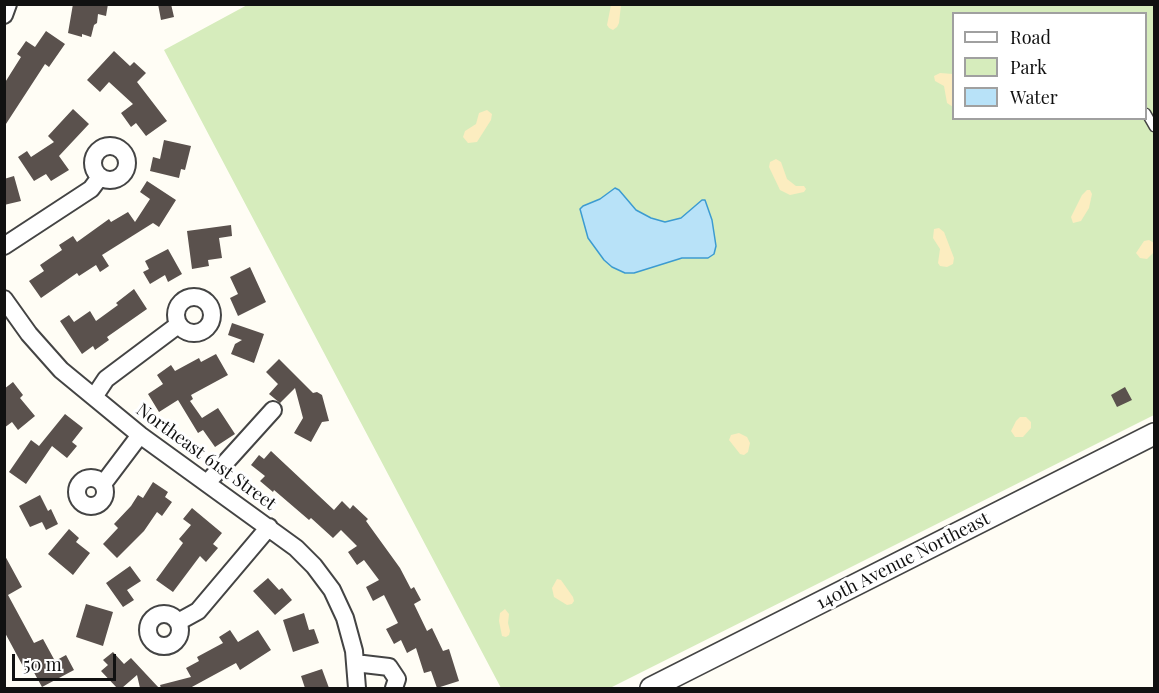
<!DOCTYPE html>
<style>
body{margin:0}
#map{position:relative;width:1159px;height:693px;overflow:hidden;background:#fffdf5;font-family:"Playfair Display",serif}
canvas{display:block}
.frame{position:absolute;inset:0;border:6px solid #111;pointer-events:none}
.legend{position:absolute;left:952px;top:12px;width:195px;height:108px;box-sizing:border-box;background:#fff;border:2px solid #a0a0a0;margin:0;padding:8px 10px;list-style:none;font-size:18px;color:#111}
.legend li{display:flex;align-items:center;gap:12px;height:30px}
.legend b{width:30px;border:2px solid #a0a0a0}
.scale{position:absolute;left:12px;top:654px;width:104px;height:27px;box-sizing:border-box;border:3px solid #111;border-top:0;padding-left:8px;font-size:18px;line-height:21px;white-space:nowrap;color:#111;-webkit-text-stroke:4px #fff;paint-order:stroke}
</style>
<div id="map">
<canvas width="1159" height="693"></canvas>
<div class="frame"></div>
<ul class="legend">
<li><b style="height:8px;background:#fff"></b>Road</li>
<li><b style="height:16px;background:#d6ecbc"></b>Park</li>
<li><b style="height:16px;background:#b8e2f8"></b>Water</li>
</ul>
<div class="scale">50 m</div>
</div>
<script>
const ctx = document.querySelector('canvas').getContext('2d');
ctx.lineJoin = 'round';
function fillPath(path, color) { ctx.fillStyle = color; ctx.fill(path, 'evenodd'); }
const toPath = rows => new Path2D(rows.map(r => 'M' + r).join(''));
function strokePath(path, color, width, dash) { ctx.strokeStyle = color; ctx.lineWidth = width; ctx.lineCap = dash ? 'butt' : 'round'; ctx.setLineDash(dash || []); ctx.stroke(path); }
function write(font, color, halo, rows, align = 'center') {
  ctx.font = font + ' "Playfair Display",serif'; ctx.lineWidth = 6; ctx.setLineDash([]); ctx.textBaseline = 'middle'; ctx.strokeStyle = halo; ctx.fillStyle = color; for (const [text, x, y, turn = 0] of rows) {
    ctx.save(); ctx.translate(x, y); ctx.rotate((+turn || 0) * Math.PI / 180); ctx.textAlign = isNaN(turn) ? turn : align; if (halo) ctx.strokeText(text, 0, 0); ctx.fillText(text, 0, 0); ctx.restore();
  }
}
fillPath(toPath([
 [249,4,1154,5,1154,415,610,688,501,688,164,50],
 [954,14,1146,14,1146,118,954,118]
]), '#d6ecbc');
fillPath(toPath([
 [611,5,621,5,619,23,617,27,613,30,609,28,607,25],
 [940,73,953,74,953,107,947,103,944,86,935,81,934,76],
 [487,110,492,114,491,120,477,142,468,143,463,137,465,131,476,124,479,113],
 [776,159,781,162,787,179,796,186,804,186,806,189,804,192,790,195,780,190,769,167,770,162],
 [1087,190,1090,190,1092,194,1089,208,1081,221,1073,223,1071,217,1082,195],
 [939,228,944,232,954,258,953,264,947,267,940,266,938,263,940,249,933,238,934,229],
 [1149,240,1154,243,1153,253,1147,259,1140,258,1136,253,1144,241],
 [1026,417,1031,422,1031,428,1023,437,1015,437,1011,431,1016,421,1020,417],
 [739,433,747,437,750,443,748,452,744,455,740,454,729,440,731,435],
 [557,579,561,580,573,597,574,601,572,604,567,605,554,597,552,588],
 [505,609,509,614,508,623,510,631,509,635,506,637,502,636,499,621,500,613]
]), '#fcedc0');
const water = toPath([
 [615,188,619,190,636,210,651,218,665,222,681,218,702,200,705,200,712,220,716,246,714,254,708,258,682,258,634,273,625,273,612,267,604,260,588,238,580,209,583,206,600,199,615,188]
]);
fillPath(water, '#b8e2f8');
strokePath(water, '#3c9bd1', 1.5);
fillPath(toPath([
 [73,4,108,4,106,16,98,14,97,23,94,25,91,37,82,34,82,37,68,33],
 [158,4,171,4,174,17,161,20],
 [46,31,65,44,49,67,45,64,4,127,4,84,21,57,17,54,26,41,35,47],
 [114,51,130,66,134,62,146,73,137,82,167,121,146,136,136,123,131,127,121,113,133,104,109,82,100,92,87,80],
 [73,109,89,124,59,156,69,170,51,181,46,174,34,181,18,157,27,151,31,157,54,142,48,136],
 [164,140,191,146,185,170,181,169,179,178,150,171,153,157,160,159],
 [14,176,21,201,4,205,4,179],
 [147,181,176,200,159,227,153,223,102,255,109,266,100,272,96,265,79,276,77,273,41,298,29,281,44,271,40,265,62,250,59,245,73,236,77,242,109,219,111,222,128,212,135,222,150,199,140,192],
 [231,225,232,236,219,238,222,258,208,260,209,266,192,269,187,231],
 [168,249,182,274,168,282,165,275,150,284,143,272,149,269,145,261],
 [250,267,266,302,238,316,230,298,238,294,230,277],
 [134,289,147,309,107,337,109,340,95,350,93,346,82,354,60,321,69,315,74,322,90,311,96,321,118,305,116,303],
 [232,323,264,334,254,363,231,354,235,344,242,340,228,335],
 [216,354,228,375,191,395,193,399,190,401,202,418,218,408,235,434,215,447,203,430,198,433,178,400,159,412,148,394,163,384,157,375,171,365,175,371,199,358,201,362],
 [279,359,313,393,317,392,322,395,329,421,322,422,311,442,294,433,303,418,295,388,280,403,269,394,278,384,266,372],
 [13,382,23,395,20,398,35,416,18,430,12,422,4,428,4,389],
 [1125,387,1132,400,1117,407,1111,395],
 [65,414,83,428,72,442,77,446,67,458,52,446,26,484,9,472,31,440,39,446],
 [271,451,334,510,342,501,350,509,353,505,368,519,366,521,400,568,411,589,414,587,421,600,414,604,427,631,432,628,443,651,449,649,459,681,437,688,431,671,424,673,416,648,407,653,401,640,394,644,386,629,398,623,384,595,373,601,366,587,379,580,364,560,357,565,348,552,357,546,341,530,333,538,311,518,309,520,274,490,273,492,260,481,265,476,251,465,259,455,264,459],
 [153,482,168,492,165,497,172,502,162,516,157,512,144,531,117,558,103,544,118,528,114,524,131,506,138,495,143,498],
 [40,495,48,511,51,509,58,524,46,530,42,522,30,527,19,506],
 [192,508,222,533,213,544,218,548,206,562,200,556,173,592,156,580,183,543,179,539,191,525,183,519],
 [69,529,79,538,76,542,90,553,73,575,48,554],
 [4,554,22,587,8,595,34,643,43,639,55,661,66,655,74,670,42,687,31,667,25,670,4,631],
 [130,566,141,581,127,590,134,600,123,607,106,583],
 [268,578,279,590,282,588,292,600,275,615,253,591],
 [86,604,113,612,103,646,76,637],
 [304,613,309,630,314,629,319,643,293,652,283,620],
 [230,630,238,642,258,630,271,650,240,670,236,663,190,688,161,688,160,685,191,677,186,668,199,661,197,657,223,643,219,637],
 [113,652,124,664,131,658,159,688,140,688,137,675,122,688,117,688,101,671,108,665,103,660],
 [322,669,329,688,305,688,301,676]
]), '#5a514d');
const service = toPath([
 [1146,113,1154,127]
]);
const minor = toPath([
 [4,15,8,4],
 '93 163a17 17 0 1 1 34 0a17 17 0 1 1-34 0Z',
 [4,246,91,189,100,177],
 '176 315a18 18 0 1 1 36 0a18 18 0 1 1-36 0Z',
 [4,299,29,334,61,370,140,435,296,548,314,566,332,590,345,618,354,651,357,688],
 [94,397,106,379,178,325],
 '77 492a14 14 0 1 1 28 0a14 14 0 1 1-28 0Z',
 [207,483,273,410],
 [103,484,140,435],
 '148 630a16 16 0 1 1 32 0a16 16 0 1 1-32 0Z',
 [178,622,198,611,269,527],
 [355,663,389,667,397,679,394,688]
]);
const tertiary = toPath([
 [651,688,1154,434]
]);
strokePath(service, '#444', 11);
strokePath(minor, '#444', 20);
strokePath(tertiary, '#444', 24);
strokePath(service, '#fff', 8);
strokePath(minor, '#fff', 16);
strokePath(tertiary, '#fff', 21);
write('18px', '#111', '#fff', [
 ["Northeast 61st Street",206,457,36],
 ["140th Avenue Northeast",903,561,-27]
]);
</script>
